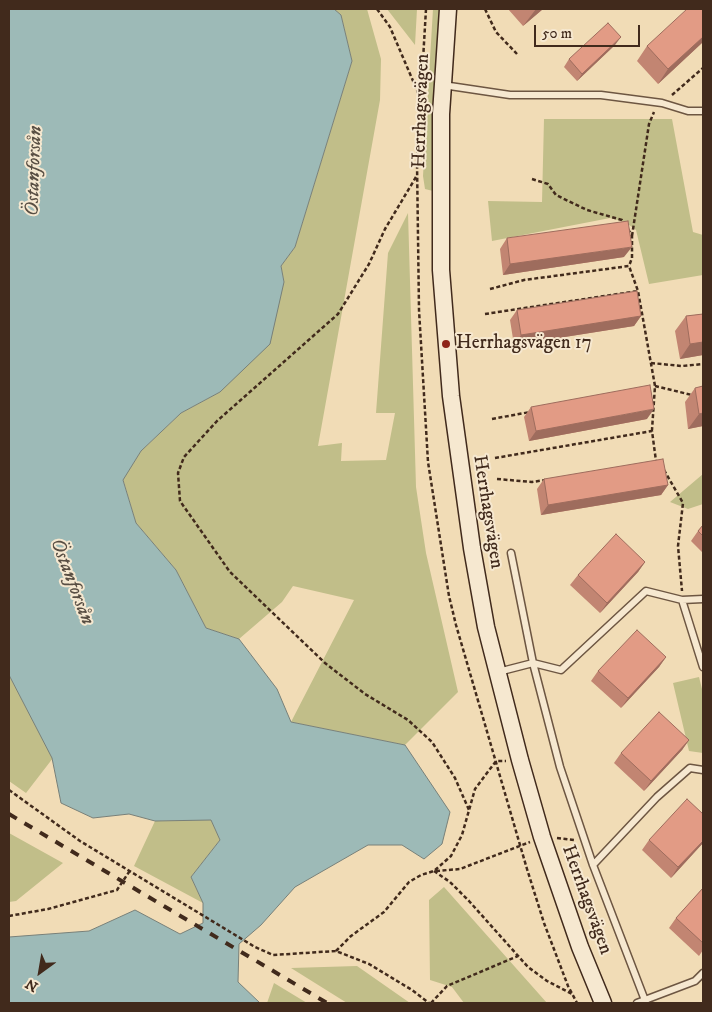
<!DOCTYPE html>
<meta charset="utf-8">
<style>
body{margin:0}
#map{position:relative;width:712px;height:1012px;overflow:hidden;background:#f1dcb6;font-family:"IM FELL DW Pica",serif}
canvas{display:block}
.frame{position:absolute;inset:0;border:10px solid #412a1c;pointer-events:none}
.north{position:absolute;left:15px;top:947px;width:50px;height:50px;-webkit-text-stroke:4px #f6e8d0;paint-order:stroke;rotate:212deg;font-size:14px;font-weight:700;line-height:20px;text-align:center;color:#412a1c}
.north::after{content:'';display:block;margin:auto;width:18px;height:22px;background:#412a1c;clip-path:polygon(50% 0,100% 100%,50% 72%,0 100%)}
.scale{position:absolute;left:534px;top:25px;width:106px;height:22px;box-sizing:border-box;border:2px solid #412a1c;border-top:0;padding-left:6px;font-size:15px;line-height:18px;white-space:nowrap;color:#412a1c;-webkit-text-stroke:4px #f6e8d0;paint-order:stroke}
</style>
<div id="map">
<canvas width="712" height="1012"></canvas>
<div class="frame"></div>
<div class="north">N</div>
<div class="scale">50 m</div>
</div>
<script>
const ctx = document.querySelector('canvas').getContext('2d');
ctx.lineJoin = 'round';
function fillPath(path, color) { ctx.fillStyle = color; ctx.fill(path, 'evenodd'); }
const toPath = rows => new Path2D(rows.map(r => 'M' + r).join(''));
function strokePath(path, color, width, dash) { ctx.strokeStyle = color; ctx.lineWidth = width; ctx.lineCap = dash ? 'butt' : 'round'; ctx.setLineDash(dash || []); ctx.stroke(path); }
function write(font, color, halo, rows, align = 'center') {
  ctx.font = font + ' "IM FELL DW Pica",serif'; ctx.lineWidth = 4; ctx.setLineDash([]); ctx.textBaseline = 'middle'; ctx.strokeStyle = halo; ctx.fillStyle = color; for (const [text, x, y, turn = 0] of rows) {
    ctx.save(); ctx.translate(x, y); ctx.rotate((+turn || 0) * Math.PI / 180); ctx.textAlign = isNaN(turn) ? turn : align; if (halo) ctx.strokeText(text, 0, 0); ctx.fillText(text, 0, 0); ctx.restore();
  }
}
fillPath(toPath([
 [334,9,367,9,381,59,380,100,318,446,342,443,341,461,386,460,395,413,376,413,388,253,408,213,416,487,426,553,458,692,405,745,291,722,354,600,293,586,282,602,239,639,206,628,176,570,136,523,123,479,141,451,181,413,220,392,284,282,281,266,295,247,352,61,341,15],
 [387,9,417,9,415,45],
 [433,9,439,9,432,122,432,169,437,192,425,189,423,176],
 [544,119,672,119,693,232,703,235,703,275,649,284,636,230,625,222,610,218,492,241,488,201,542,202],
 [703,474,703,504,688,509,670,502],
 [9,675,53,758,26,793,9,781],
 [699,677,703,693,703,753,689,751,673,683],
 [211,819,220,840,191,877,203,903,134,866,155,821],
 [9,833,63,863,16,901,9,902],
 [444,887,547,1003,464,1003,452,987,430,980,429,900],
 [357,966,410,1003,347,1003,291,968],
 [274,983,307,1003,267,1003]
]), '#c1be89');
const water = toPath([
 [9,9,334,9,341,15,352,61,295,247,281,266,284,282,270,344,220,392,181,413,141,451,123,480,136,523,176,570,206,628,239,639,277,689,291,722,405,745,450,812,442,844,424,859,402,845,368,845,295,887,261,925,239,944,238,982,260,1003,9,1003,9,937,89,931,135,910,180,934,203,923,203,903,191,877,220,840,211,820,155,821,129,814,93,818,61,803,52,758,9,675,9,9]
]);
fillPath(water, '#9dbab7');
strokePath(water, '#788079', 1);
const lane = toPath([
 [443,85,510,95,601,95,662,103,688,111,703,111],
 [511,553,533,663,560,767,593,865,646,1003],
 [682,600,703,667],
 [498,672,533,663,561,670,646,591,682,600,703,599],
 [593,865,657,797,690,768,703,770],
 [637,1003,695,981,703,973]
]);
const secondary = toPath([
 [448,9,441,114,441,270,451,396,472,548,486,627,520,760,542,837,580,947,603,1003]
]);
strokePath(lane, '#6d5642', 9);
strokePath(secondary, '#412a1c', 19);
strokePath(toPath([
 [377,9,390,27,419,95],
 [426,9,417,162,419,310,428,462,449,596,456,625,527,869,544,923,568,986,577,1003],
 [485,9,496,32,517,54],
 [672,95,703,68],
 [416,177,385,229,369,264,338,314,217,421,184,457,178,473,180,501,230,572,303,642,325,663,365,694,408,720,432,742,455,778,469,810],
 [532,179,548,184,556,195,587,210,622,220,625,224],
 [628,229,632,236,632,258,629,266],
 [632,236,649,124,654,112],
 [490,289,524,280,629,266,638,291],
 [485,314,638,291,655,386,652,430],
 [651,363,682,366,703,364],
 [655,386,692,395],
 [492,419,530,412],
 [495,458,652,431,656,461],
 [664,470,683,503,678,546,682,591],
 [497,479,532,482,545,480],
 [9,790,80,841,255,947,273,955,336,951,369,964,412,990,429,1003],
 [557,838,574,840],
 [434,871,450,882,469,901,528,967,547,981,572,994],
 [436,871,460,869,530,842],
 [9,916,48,909,117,890,129,872],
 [336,951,351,936,384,912,409,882,421,875,434,871,451,856,462,835,475,789,496,761,506,761],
 [431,1003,447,986,518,956]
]), '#412a1c', 2.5, [4, 2.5]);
strokePath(lane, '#f6e8d0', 6);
strokePath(secondary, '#f6e8d0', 16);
strokePath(toPath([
 [9,814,327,1003]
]), '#412a1c', 4, [9, 9]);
fillPath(toPath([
 [508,9,543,9,523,26],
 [703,9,703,42,658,84,637,61,647,46],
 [615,45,577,81,564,67,569,59],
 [507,238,624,257,503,275,500,249],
 [517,310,641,316,634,326,514,345,510,320],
 [703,314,703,355,680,359,675,331,686,316],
 [695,388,703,426,688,429,685,402],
 [531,407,647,419,529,441,524,417],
 [544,479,668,485,661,495,541,515,537,489],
 [703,525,703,553,691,541,698,531],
 [645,562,638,572,600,613,570,585,578,575],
 [666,657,659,667,621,708,591,681,598,671],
 [689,740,682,750,644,791,614,763,621,753],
 [703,814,703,843,671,878,642,850,649,840],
 [703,888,703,950,699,956,669,928,676,918]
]), '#c28572');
fillPath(toPath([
 [536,9,543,9,523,26],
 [621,37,615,45,577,81,582,74],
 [703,37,703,42,658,84,668,69],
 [632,247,624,257,503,275,510,264],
 [641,316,634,326,514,345,521,335],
 [703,342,703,355,680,359,690,344],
 [654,409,647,419,529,441,536,431],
 [703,413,703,426,688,429,699,414],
 [668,485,661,495,541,515,548,505],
 [645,562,638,572,600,613,607,603],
 [666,657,659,667,621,708,628,698],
 [689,740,682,750,644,791,651,781],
 [703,841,703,843,671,878,678,867]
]), '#9e6c5d');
const building = toPath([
 [687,9,703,9,703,37,668,69,647,46,687,9],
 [608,23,621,37,582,74,569,59,608,23],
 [628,221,632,247,510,264,507,238,628,221],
 [637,291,641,316,521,335,517,310,637,291],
 [703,314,703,342,690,344,686,316,703,314],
 [650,385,654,409,536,431,531,407,650,385],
 [703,386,703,413,699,414,695,388,703,386],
 [663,459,668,485,548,505,544,479,663,459],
 [703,525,703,536,698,531,703,525],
 [616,534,645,562,607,603,578,575,616,534],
 [637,630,666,657,628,698,598,671,637,630],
 [659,712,689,740,651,781,621,753,659,712],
 [687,799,703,814,703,841,678,867,649,840,687,799],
 [703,888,703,943,676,918,703,888]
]);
fillPath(building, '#e29b85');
strokePath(building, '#9e6c5d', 1);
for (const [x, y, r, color] of [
 [446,344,5,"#8f2418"]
]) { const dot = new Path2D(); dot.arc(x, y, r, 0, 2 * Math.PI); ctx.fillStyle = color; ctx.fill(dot); strokePath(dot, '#f6e8d0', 2); }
write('19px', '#412a1c', '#f6e8d0', [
 ["Herrhagsvägen",422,111,-88],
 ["Herrhagsvägen",487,512,81],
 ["Herrhagsvägen",586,900,70]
]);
write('19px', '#412a1c', '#f6e8d0', [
 ["Herrhagsvägen 17",456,344]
], 'left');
write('italic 20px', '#584e43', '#f6e8d0', [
 ["Östanforsån",35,171,-88],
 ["Östanforsån",71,582,69]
]);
</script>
